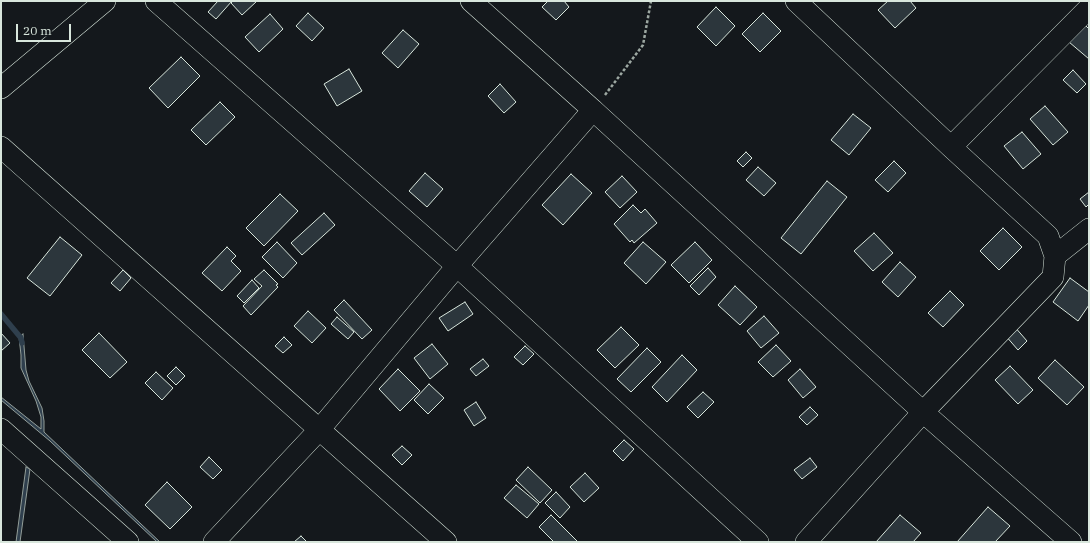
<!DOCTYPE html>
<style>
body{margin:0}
#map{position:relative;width:1090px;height:543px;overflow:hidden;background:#14181c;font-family:"IBM Plex Serif",serif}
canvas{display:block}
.frame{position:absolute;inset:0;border:2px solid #d8e6dc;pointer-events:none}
.scale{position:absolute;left:16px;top:24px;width:55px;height:18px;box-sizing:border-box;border:2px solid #d8e6dc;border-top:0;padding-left:5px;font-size:12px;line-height:14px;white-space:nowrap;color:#d8e6dc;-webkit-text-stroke:3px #14181c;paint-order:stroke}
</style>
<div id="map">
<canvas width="1090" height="543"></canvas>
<div class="frame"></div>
<div class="scale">20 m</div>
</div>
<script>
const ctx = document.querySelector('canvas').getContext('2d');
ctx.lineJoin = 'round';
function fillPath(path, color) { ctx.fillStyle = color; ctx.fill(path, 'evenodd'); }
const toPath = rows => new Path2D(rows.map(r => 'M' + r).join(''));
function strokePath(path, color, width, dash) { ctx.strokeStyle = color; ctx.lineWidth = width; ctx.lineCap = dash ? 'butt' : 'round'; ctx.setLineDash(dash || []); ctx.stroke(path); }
const water = toPath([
 [23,334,26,370,29,381,42,408,44,421,44,432,160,542,157,542,50,441,1,400,1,397,41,429,41,417,36,401,21,368,21,355,19,337,23,334],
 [26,467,30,469,20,542,16,542,26,467]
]);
fillPath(water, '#2f3f4d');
strokePath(water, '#939e99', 1);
strokePath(toPath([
 [1,314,21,338,22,343]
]), '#2f3f4d', 5.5);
const building = toPath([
 [218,1,232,1,216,19,208,12,218,1],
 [233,1,257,1,242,15,231,3,233,1],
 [548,1,564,1,569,7,556,20,542,7,548,1],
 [888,1,910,1,916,8,895,28,878,10,888,1],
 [716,7,735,26,716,46,697,27,716,7],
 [308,13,324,28,312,41,296,26,308,13],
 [763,13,781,31,760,52,742,34,763,13],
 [270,14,283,29,259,52,245,37,270,14],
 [1085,25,1089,29,1089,59,1069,42,1085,25],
 [403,30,419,44,398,68,382,53,403,30],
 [181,57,200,76,168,108,149,88,181,57],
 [349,69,362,91,337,106,324,84,349,69],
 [1073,70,1086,84,1077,93,1063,80,1073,70],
 [500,84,516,102,504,113,488,96,500,84],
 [220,102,235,117,206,145,191,130,220,102],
 [1045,106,1068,132,1053,145,1030,119,1045,106],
 [853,114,871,128,849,155,831,140,853,114],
 [1022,132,1041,154,1023,169,1004,146,1022,132],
 [746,152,752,158,743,167,737,161,746,152],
 [894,161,906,173,888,192,875,180,894,161],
 [758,167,776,183,764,196,746,180,758,167],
 [425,173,443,189,427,207,409,191,425,173],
 [571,174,592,193,563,225,542,205,571,174],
 [622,176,637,192,620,208,605,192,622,176],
 [827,181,847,197,801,254,781,238,827,181],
 [1089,192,1089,204,1086,207,1080,199,1089,192],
 [280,194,298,211,264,246,246,228,280,194],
 [633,205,641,213,645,209,657,223,634,243,632,240,630,242,614,224,633,205],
 [324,213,335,225,302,255,291,243,324,213],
 [1003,228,1022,247,999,270,980,251,1003,228],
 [874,233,893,253,873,271,854,251,874,233],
 [60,237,82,255,50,296,27,278,60,237],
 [277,242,297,263,283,278,262,257,277,242],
 [643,242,666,262,646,284,624,263,643,242],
 [695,242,712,260,689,283,671,265,695,242],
 [227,247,236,256,231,261,241,271,222,291,202,273,227,247],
 [900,262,916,277,898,297,882,282,900,262],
 [708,268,716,277,699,295,690,286,708,268],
 [123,270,131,278,120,291,111,283,123,270],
 [264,270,278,284,276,285,278,287,251,315,243,306,262,286,254,279,264,270],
 [1070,278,1089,292,1089,305,1078,321,1053,302,1070,278],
 [252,280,259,288,244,303,237,296,252,280],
 [735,286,757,307,740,325,718,305,735,286],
 [950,291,964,305,943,327,928,313,950,291],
 [344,300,372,330,362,339,334,310,344,300],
 [465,302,473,314,448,331,439,318,465,302],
 [308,311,326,328,312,343,294,326,308,311],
 [764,316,779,333,761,348,747,331,764,316],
 [337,317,354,332,348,339,331,324,337,317],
 [1014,326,1027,341,1018,350,1005,335,1014,326],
 [621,327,639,345,615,368,597,350,621,327],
 [1,333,10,343,1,351,1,333],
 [99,333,127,362,110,378,82,350,99,333],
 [284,337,292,345,283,353,275,346,284,337],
 [432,344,448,364,430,379,414,358,432,344],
 [776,345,791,361,773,377,758,362,776,345],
 [525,346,534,354,523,365,514,357,525,346],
 [647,348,661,362,631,392,617,379,647,348],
 [682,355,697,370,667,402,652,387,682,355],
 [483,359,489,366,476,376,470,369,483,359],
 [1055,360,1084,387,1067,405,1038,378,1055,360],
 [1010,366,1033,390,1018,404,995,380,1010,366],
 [176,367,185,376,176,385,167,376,176,367],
 [398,369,420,391,400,411,379,389,398,369],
 [800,369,816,387,803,398,788,380,800,369],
 [156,372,173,388,162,400,145,383,156,372],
 [429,384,444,398,428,414,414,400,429,384],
 [703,392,714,402,698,418,687,407,703,392],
 [476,402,486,418,474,426,464,410,476,402],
 [810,407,818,415,807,425,799,417,810,407],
 [624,440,634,449,623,461,613,451,624,440],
 [402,446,412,455,402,465,392,455,402,446],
 [209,457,222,470,213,479,200,467,209,457],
 [810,458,817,467,802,479,794,470,810,458],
 [528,467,552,490,540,503,516,480,528,467],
 [585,473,599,488,584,502,570,487,585,473],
 [167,482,192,507,170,529,145,505,167,482],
 [516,485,539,504,527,518,504,498,516,485],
 [556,492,570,507,560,518,545,503,556,492],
 [988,507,1010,526,995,542,957,542,988,507],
 [551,515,578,542,554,542,539,527,551,515],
 [900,515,921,533,913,542,876,542,900,515],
 [301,536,307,542,294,542,301,536]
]);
fillPath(building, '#2c363c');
strokePath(building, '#d8e6dc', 1);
const minor = toPath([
 [156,1,457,266,758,542],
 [471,1,593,110],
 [796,1,951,147,1048,236,1055,256,1053,277,923,412,806,542],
 [1,88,105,1],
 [1,147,446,542],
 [951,147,1089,8],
 [1055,256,1089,229],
 [1,429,128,542],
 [214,542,319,430,457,266,593,110,923,412,1071,542]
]);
strokePath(minor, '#d8e6dc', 22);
strokePath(toPath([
 [605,95,643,45,651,1]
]), '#9da8a2', 2.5, [3, 2]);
strokePath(minor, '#14181c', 21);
</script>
